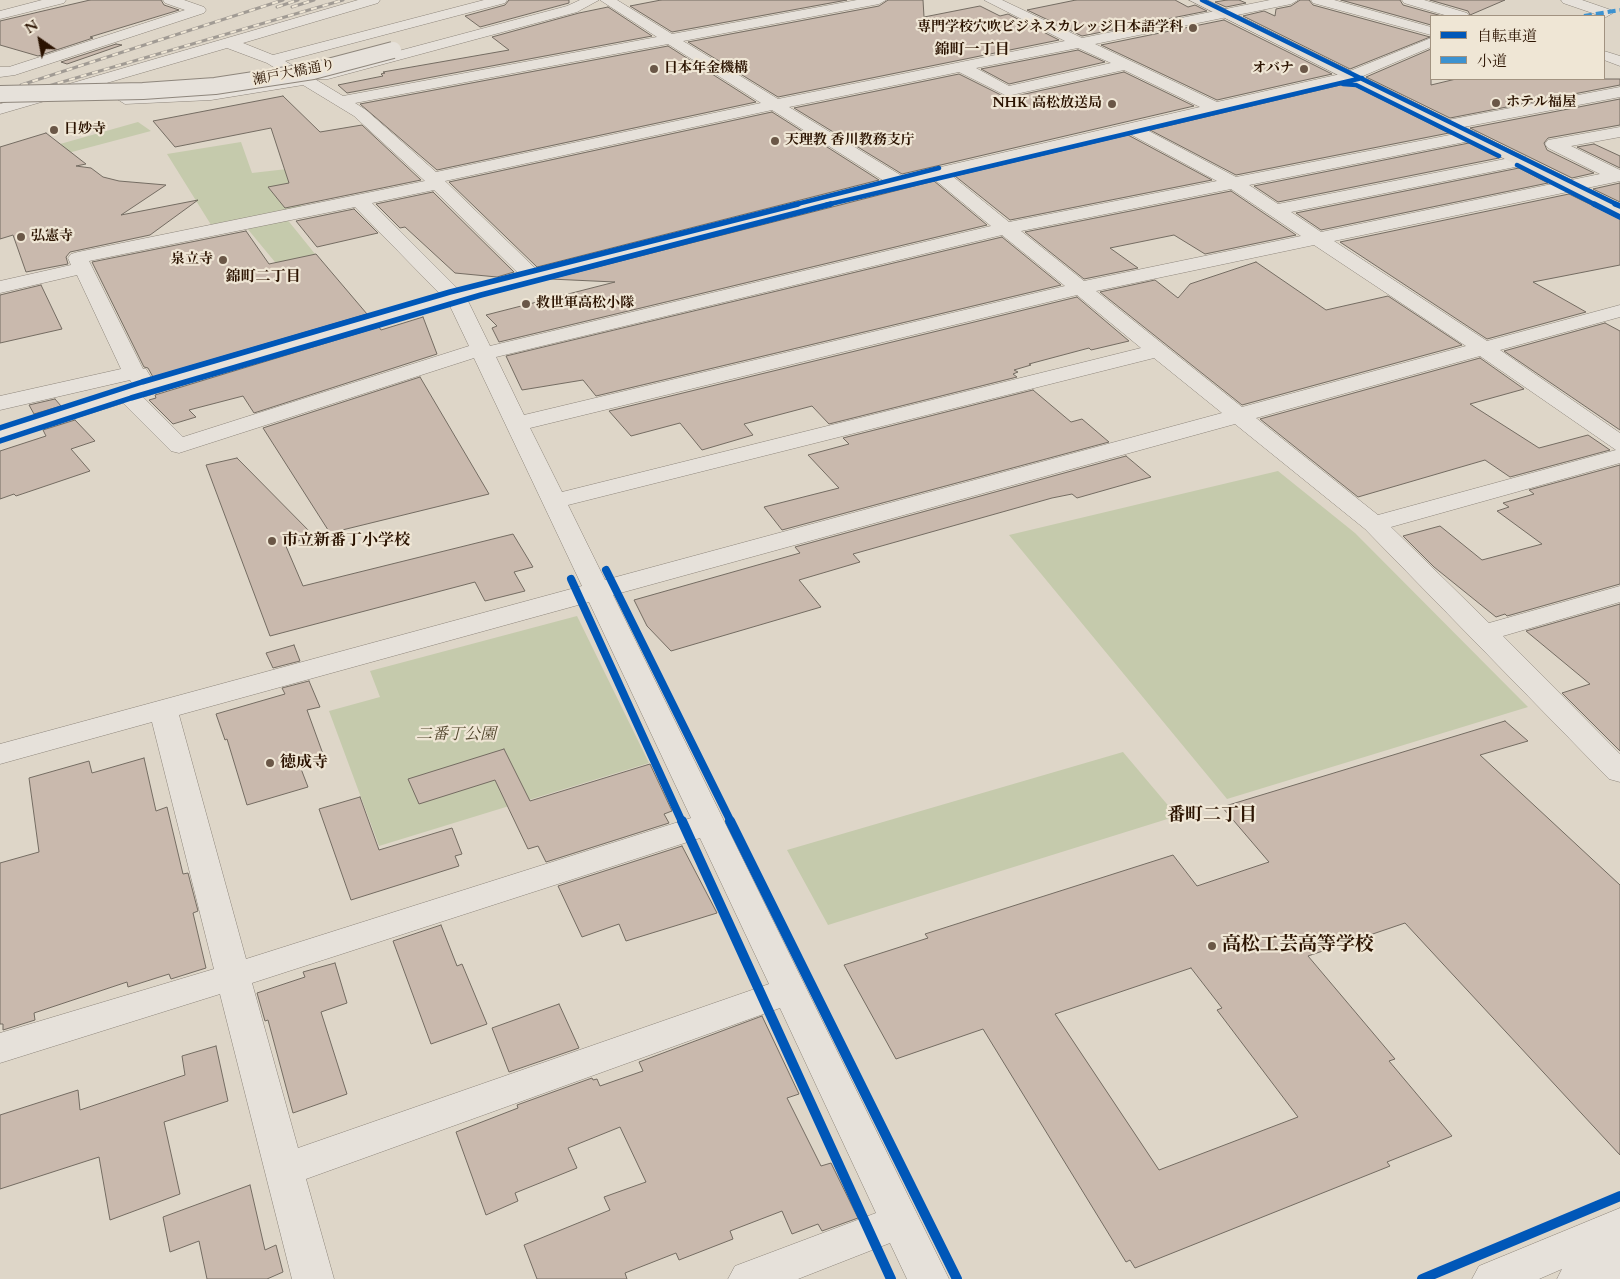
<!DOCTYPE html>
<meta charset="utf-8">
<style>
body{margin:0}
#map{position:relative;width:1620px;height:1279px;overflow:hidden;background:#ded6c8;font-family:Cardo,"Noto Serif JP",serif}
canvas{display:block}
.legend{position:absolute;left:1430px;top:15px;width:175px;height:65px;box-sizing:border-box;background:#efe6d5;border:1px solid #a19280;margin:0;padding:6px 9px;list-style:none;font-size:15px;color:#2b1301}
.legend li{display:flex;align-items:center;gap:10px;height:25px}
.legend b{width:25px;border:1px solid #a19280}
.north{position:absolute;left:15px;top:15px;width:50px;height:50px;-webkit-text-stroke:4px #efe6d5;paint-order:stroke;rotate:327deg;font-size:14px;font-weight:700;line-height:20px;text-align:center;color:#2b1301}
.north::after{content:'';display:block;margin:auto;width:18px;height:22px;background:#2b1301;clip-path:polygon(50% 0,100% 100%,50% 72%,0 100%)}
</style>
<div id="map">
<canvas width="1620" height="1279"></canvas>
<ul class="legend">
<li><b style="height:6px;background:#0057b8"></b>自転車道</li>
<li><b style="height:6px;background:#3c92d0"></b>小道</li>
</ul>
<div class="north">N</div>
</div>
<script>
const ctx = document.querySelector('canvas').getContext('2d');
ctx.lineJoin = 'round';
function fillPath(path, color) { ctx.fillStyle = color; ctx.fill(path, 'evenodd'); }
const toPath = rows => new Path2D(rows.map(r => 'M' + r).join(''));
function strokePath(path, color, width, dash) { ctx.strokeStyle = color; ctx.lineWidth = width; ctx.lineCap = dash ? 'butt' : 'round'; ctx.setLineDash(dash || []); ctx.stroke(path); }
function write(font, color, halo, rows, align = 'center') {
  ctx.font = font + ' Cardo,"Noto Serif JP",serif'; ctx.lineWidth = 4.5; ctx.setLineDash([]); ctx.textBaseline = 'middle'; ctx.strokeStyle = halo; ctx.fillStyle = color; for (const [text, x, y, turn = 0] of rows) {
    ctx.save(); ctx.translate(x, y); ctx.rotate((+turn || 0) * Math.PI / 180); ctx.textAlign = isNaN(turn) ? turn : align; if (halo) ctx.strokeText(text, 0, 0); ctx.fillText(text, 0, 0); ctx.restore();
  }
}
fillPath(toPath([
 [138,122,151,131,0,171,0,161],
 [241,142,252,173,287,169,293,195,304,209,213,228,167,154],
 [286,218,328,270,289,279,246,227],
 [1278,471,1355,533,1528,707,1227,799,1009,535],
 [577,616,649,763,379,846,329,711,380,697,370,671],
 [1123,752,1177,816,828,925,787,850]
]), '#c5caac');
const building = toPath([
 [90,0,161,0,164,5,179,10,90,37,93,38,38,56,0,45,0,21,90,0],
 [509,0,569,0,569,3,480,27,465,16,505,5,509,0],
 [661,0,847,0,672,32,630,6,661,0],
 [888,0,923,0,924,17,980,6,1000,16,1008,14,1059,40,778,97,688,42,879,6,888,0],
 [1076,0,1175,0,1188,7,1195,5,1207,11,1082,36,1027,10,1076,0],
 [1227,0,1239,0,1246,3,1226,7,1215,2,1227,0],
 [1300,0,1309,0,1313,5,1430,37,1350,69,1243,16,1264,11,1275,16,1276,9,1291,6,1300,0],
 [1341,0,1400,0,1403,5,1442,16,1431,16,1431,25,1341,0],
 [1430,0,1505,0,1470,15,1468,11,1430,0],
 [608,7,652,36,347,93,338,85,383,76,381,74,385,73,383,72,509,50,492,37,579,13,608,7],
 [1224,20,1332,74,1217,100,1101,45,1224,20],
 [116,44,122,45,67,64,61,62,116,44],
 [668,46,756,102,437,170,360,104,668,46],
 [1431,49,1431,85,1456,79,1620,79,1620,85,1450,118,1366,77,1431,49],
 [1078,50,1105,62,1009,84,981,69,1078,50],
 [1124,72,1194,106,902,174,794,108,959,74,1007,98,1124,72],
 [1349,83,1449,133,1236,175,1150,130,1349,83],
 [283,96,320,132,362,125,421,180,285,208,268,187,289,183,271,128,175,147,153,121,283,96],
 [1620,99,1620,125,1548,138,1544,143,1547,150,1594,173,1572,178,1470,128,1620,99],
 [772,112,879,180,537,267,449,182,772,112],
 [46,133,86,164,76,166,91,168,103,177,119,181,166,185,121,215,198,200,150,235,70,252,66,257,68,264,26,272,13,235,0,239,0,147,46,133],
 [1128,135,1212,180,1010,220,955,176,1128,135],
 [1469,143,1499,158,1278,202,1254,186,1469,143],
 [1594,144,1620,156,1620,168,1577,147,1594,144],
 [1519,168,1548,183,1321,230,1296,213,1519,168],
 [934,181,987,225,499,342,492,328,497,326,486,315,615,282,550,279,934,181],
 [1620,183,1620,202,1593,189,1620,183],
 [1231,191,1296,235,1205,254,1174,235,1110,248,1138,268,1084,279,1025,232,1231,191],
 [433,192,514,272,497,277,455,273,405,227,400,228,376,204,433,192],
 [1569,194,1620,219,1620,265,1533,282,1586,312,1487,339,1340,242,1569,194],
 [354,209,378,233,317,247,296,221,354,209],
 [246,231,269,264,316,254,367,314,153,377,148,368,144,367,92,262,246,231],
 [1002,237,1061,285,596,396,583,380,522,390,506,356,1002,237],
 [1256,262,1326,310,1388,296,1462,345,1242,405,1100,292,1155,280,1178,298,1190,284,1256,262],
 [41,285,62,329,0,343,0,295,41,285],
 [1077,297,1129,341,1091,350,1089,348,1029,364,1031,365,1014,370,1018,372,1013,374,1017,377,829,424,812,406,744,424,753,435,702,450,680,423,631,436,609,411,1077,297],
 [423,317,437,354,254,413,243,396,189,410,196,417,173,424,149,400,156,398,155,395,379,327,381,330,423,317],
 [1605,323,1620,331,1620,430,1504,351,1605,323],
 [1480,358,1524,389,1470,404,1539,448,1588,435,1610,450,1510,477,1485,460,1358,497,1260,419,1480,358],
 [420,377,489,494,330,533,263,428,420,377],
 [1033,390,1071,422,1082,419,1109,442,782,530,764,507,839,488,808,455,849,444,843,438,1033,390],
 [55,399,61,406,34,414,29,405,55,399],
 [75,420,95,441,71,449,90,471,16,496,14,494,0,499,0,451,46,436,43,430,75,420],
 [1126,456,1151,477,1077,498,1072,494,1052,498,853,554,860,562,799,580,821,607,671,651,647,626,634,600,800,553,795,547,1126,456],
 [237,458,315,537,285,544,303,586,513,534,533,567,514,572,525,591,485,601,475,582,270,636,206,465,237,458],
 [1620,465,1620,584,1507,616,1505,614,1496,617,1434,567,1403,536,1440,526,1482,560,1542,544,1497,511,1509,507,1503,503,1534,494,1529,490,1620,465],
 [1620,604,1620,751,1562,693,1590,684,1526,631,1620,604],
 [294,645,300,661,273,668,266,653,294,645],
 [309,681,320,707,307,710,323,754,298,761,308,787,247,805,227,739,225,740,216,714,285,694,282,688,309,681],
 [1505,721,1528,741,1480,755,1620,885,1620,1155,1405,923,1308,956,1395,1059,1389,1061,1452,1136,1387,1162,1390,1166,1135,1268,1130,1260,1126,1262,983,1029,896,1059,844,965,928,938,925,934,1173,855,1197,886,1269,862,1222,807,1505,721],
 [1191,968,1222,1008,1217,1010,1298,1117,1159,1170,1055,1014,1191,968],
 [504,749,530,801,650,764,672,811,664,814,669,823,546,862,538,846,528,849,495,780,419,804,408,779,504,749],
 [144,758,156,811,167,807,183,874,188,873,198,911,193,913,206,968,171,979,169,974,128,987,127,982,34,1013,35,1020,3,1030,3,1024,0,1024,0,863,39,852,29,778,89,761,92,773,144,758],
 [360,797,379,850,452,828,462,854,455,856,459,866,351,900,319,809,360,797],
 [682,846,717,913,626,941,619,924,582,937,558,886,682,846],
 [441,925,457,966,462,964,487,1024,431,1044,393,941,441,925],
 [335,963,347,1003,321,1012,347,1094,293,1113,268,1020,265,1021,257,993,305,977,303,972,335,963],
 [559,1004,579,1048,509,1072,492,1028,559,1004],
 [762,1016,799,1094,787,1098,821,1166,831,1163,858,1218,822,1231,818,1224,792,1234,782,1211,730,1231,733,1239,679,1260,676,1253,625,1273,627,1279,537,1279,524,1245,610,1210,604,1197,646,1182,620,1127,568,1148,577,1168,515,1193,518,1201,486,1215,456,1132,518,1108,517,1105,592,1078,593,1080,597,1079,600,1086,643,1071,639,1062,762,1016],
 [216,1046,228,1101,164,1122,180,1194,110,1220,99,1157,0,1189,0,1115,78,1090,80,1110,185,1075,182,1056,216,1046],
 [250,1185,265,1250,276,1245,283,1272,267,1279,207,1279,199,1241,170,1252,163,1217,250,1185]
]);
fillPath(building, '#c9b9ad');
strokePath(building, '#746c62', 1);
const minor = toPath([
 [42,0,66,0,64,3,0,19,0,11,42,0],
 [163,0,184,0,204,7,206,10,204,13,15,75,0,77,0,67,9,67,185,10,165,3,163,0],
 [358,0,380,0,378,3,243,43,273,55,484,0,507,0,505,3,285,61,343,96,657,37,600,0,617,0,672,34,857,0,886,0,879,4,683,41,778,99,1065,41,984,0,1002,0,1082,38,1270,0,1298,0,1291,4,1095,44,1217,102,1345,73,1431,38,1431,47,1356,79,1145,129,1236,177,1470,131,1476,132,1478,136,1476,140,1470,141,1249,185,1278,204,1520,156,1526,157,1529,161,1526,165,1520,166,1291,212,1321,232,1600,174,1548,148,1545,144,1548,140,1554,139,1620,127,1620,137,1571,146,1620,170,1620,181,1334,241,1487,341,1620,305,1620,317,1500,350,1620,433,1620,463,1391,527,1489,623,1620,586,1620,602,1503,636,1620,754,1620,782,1609,779,1365,529,1235,424,613,595,949,1279,907,1279,890,1243,798,1279,728,1279,735,1266,876,1213,780,1008,306,1179,334,1279,292,1279,220,994,0,1063,0,1033,214,969,152,722,0,764,0,744,582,586,474,358,179,453,171,451,123,403,0,442,0,427,133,385,130,380,0,410,0,396,121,369,77,275,0,293,0,281,71,265,68,258,71,254,78,252,425,181,354,116,303,85,211,100,125,104,117,99,125,94,211,90,291,78,267,63,227,48,0,114,0,104,358,0],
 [668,44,761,103,436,172,366,110,355,103,668,44],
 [1078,48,1111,63,1009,86,976,68,1078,48],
 [1124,70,1200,107,902,176,789,107,959,72,1007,96,1124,70],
 [772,110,884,181,536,269,445,181,772,110],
 [1128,133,1217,181,1009,222,951,175,1128,133],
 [934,179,991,226,490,346,467,299,795,213,934,179],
 [1231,189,1301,236,1084,281,1021,231,1231,189],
 [434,190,518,273,458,289,372,203,434,190],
 [355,207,440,294,152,379,146,369,143,369,89,261,355,207],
 [1002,235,1065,286,524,415,496,357,1002,235],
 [1314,245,1466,346,1242,407,1096,291,1314,245],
 [1077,295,1141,348,562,492,530,428,1077,295],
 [449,304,469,346,183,437,143,397,449,304],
 [1480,356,1616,450,1378,515,1256,418,1480,356],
 [1154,358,1222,413,605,580,568,505,1154,358],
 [589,602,691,818,246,959,179,715,589,602],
 [700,838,769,984,298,1148,252,983,700,838],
 [580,0,599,0,577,12,328,79,316,79,314,76,316,73,567,6,580,0],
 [1311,0,1334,0,1431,27,1431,35,1313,3,1311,0],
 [1402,0,1424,0,1467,13,1469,16,1448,16,1404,3,1402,0],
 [1561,0,1582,0,1611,10,1613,13,1606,17,1601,16,1563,3,1561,0],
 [1604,51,1620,56,1620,66,1604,60,1604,51],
 [1620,87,1620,97,1448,130,1442,129,1440,125,1442,121,1448,120,1620,87],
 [1620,1208,1620,1279,1557,1279,1562,1269,1539,1279,1472,1279,1479,1266,1620,1208]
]);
const major = toPath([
 [1189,0,1207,0,1620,204,1620,217,1189,0]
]);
strokePath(minor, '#8e867c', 1);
strokePath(major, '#746c62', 1);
fillPath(minor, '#e6e1da');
fillPath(major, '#e1dcd4');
const rail = toPath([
 [277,7,298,0],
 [292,7,314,0],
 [21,85,283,0],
 [0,92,28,84],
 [0,100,343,0]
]);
strokePath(rail, '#a19b94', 3);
strokePath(rail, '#efe6d5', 2, [6]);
const minorBridge = toPath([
 [0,94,143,91,215,86,313,71,393,50]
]);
strokePath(minorBridge, '#8e867c', 18, []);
strokePath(minorBridge, '#e6e1da', 16);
strokePath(toPath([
 [1584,16,1620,10]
]), '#3c92d0', 4, [8, 4]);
strokePath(toPath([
 [1202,0,1618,205],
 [1343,84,1356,85,1499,156],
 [1517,165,1596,205],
 [793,205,939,168],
 [826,205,1362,78]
]), '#0057b8', 4.5);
strokePath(toPath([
 [1594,204,1620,217],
 [1615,204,1620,206],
 [0,428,142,382,450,292,798,204],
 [0,441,131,398,481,295,831,204]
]), '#0057b8', 5.5);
strokePath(toPath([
 [606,570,731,822],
 [571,579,682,822]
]), '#0057b8', 8);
strokePath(toPath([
 [682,821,891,1279],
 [730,821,957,1279],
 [1422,1279,1620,1196]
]), '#0057b8', 10);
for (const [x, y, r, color] of [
 [1193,28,5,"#6a5747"],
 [654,69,5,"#6a5747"],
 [1304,69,5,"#6a5747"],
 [1496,103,5,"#6a5747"],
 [1112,104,5,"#6a5747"],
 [54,130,5,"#6a5747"],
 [775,141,5,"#6a5747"],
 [21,237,5,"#6a5747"],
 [223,260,5,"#6a5747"],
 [526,304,5,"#6a5747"],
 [272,541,5,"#6a5747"],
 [270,763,5,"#6a5747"],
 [1212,946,5,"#6a5747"]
]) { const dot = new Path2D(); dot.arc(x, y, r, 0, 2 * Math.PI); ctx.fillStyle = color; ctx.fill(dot); strokePath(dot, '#efe6d5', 2); }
write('bold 14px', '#2b1301', '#efe6d5', [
 ["専門学校穴吹ビジネスカレッジ日本語学科",1183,28,"right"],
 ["日本年金機構",664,69],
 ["オバナ",1294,69,"right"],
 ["ホテル福屋",1506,103],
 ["NHK 高松放送局",1102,104,"right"],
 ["日妙寺",64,130],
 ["天理教 香川教務支庁",785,141],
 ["弘憲寺",31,237],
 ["泉立寺",213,260,"right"],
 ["救世軍高松小隊",536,304]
], 'left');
write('14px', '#2b1301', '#efe6d5', [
 ["瀬戸大橋通り",294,73,-11]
]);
write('bold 15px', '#2b1301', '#efe6d5', [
 ["錦町一丁目",972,51],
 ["錦町二丁目",263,278]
]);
write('bold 16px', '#2b1301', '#efe6d5', [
 ["市立新番丁小学校",282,541],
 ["徳成寺",280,763]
], 'left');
write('italic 16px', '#53472e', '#efe6d5', [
 ["二番丁公園",456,735]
]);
write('bold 18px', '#2b1301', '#efe6d5', [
 ["番町二丁目",1212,816]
]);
write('bold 19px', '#2b1301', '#efe6d5', [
 ["高松工芸高等学校",1222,946]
], 'left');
</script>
